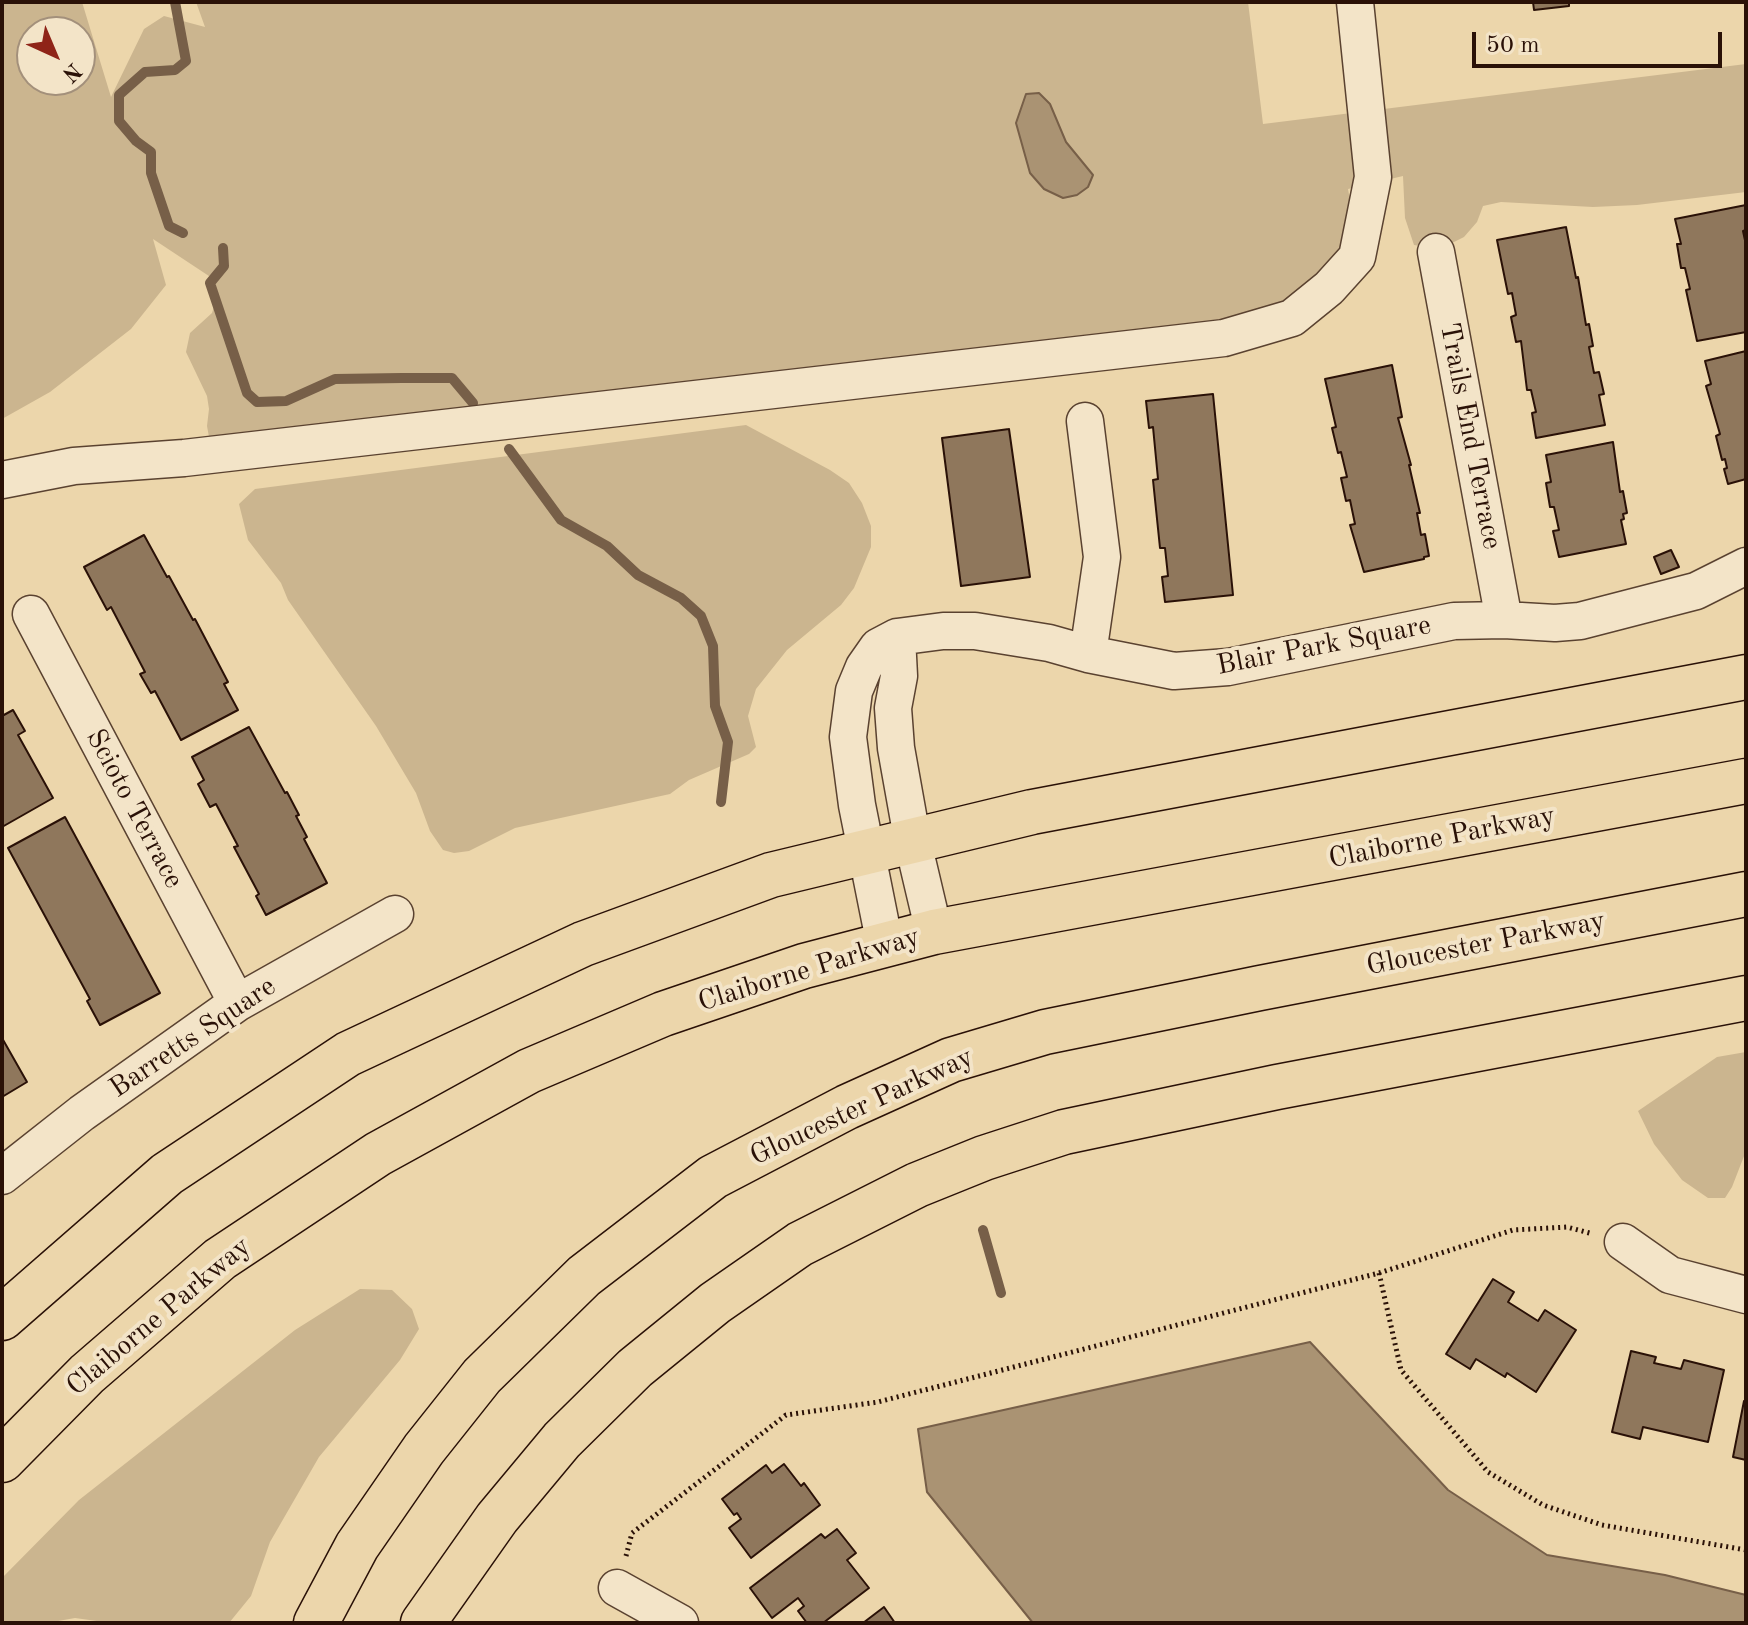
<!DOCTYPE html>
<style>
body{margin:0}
#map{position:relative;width:1748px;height:1625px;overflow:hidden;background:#ecd6ab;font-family:"Old Standard TT",serif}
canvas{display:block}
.frame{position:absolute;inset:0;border:4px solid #2a1107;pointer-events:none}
.north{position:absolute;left:16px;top:16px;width:80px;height:80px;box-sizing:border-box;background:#f3e4c8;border:2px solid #a3907b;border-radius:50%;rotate:136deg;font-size:22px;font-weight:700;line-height:32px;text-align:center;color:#2a1107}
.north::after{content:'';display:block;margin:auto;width:28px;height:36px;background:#8f2418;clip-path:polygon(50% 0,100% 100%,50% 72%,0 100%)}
.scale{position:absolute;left:1472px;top:32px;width:250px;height:36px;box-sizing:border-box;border:4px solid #2a1107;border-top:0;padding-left:10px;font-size:24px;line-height:28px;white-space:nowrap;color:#2a1107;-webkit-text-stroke:6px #f3e4c8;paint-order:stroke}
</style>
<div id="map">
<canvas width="1748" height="1625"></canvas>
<div class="frame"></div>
<div class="north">N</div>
<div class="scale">50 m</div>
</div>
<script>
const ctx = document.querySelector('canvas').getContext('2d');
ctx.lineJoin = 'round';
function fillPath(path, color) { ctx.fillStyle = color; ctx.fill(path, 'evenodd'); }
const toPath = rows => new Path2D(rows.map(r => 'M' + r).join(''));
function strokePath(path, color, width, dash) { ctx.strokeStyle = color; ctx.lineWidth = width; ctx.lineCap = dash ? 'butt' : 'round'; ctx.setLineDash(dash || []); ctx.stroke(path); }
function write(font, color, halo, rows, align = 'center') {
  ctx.font = font + ' "Old Standard TT",serif'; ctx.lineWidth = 8; ctx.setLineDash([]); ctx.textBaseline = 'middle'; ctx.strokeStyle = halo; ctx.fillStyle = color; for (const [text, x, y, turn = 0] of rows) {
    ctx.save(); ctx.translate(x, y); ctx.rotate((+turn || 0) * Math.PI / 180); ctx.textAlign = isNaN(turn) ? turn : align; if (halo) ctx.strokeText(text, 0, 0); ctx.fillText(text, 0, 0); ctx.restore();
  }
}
fillPath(toPath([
 [2,2,82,2,111,97,144,29,164,16,205,27,196,2,1248,2,1263,124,1746,64,1746,192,1637,205,1593,207,1501,202,1483,206,1477,222,1464,237,1450,244,1427,247,1414,245,1405,218,1403,176,1348,189,1352,211,1347,234,1338,256,1307,295,1229,325,209,437,207,426,209,409,207,396,186,352,190,333,212,313,217,297,215,280,153,239,166,285,131,329,50,392,2,419],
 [32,32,80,32,80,80,32,80],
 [746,425,830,470,849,483,862,503,871,526,871,547,854,588,841,605,787,650,756,689,748,716,756,747,749,754,689,780,670,794,515,828,469,851,454,853,443,850,430,831,416,793,376,726,288,600,281,583,248,540,239,504,255,489],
 [1746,1052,1746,1151,1732,1187,1725,1198,1708,1198,1682,1180,1654,1144,1638,1111,1717,1057],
 [360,1289,392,1290,412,1309,419,1329,400,1360,319,1457,270,1542,251,1596,229,1623,111,1623,75,1618,47,1623,2,1623,2,1578,79,1500,295,1330]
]), '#cbb58f');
const water = toPath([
 [1039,93,1050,104,1066,142,1093,175,1088,187,1077,195,1063,198,1044,189,1030,173,1016,123,1026,94,1039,93],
 [1310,1342,1448,1490,1547,1555,1665,1575,1746,1595,1746,1623,1033,1623,927,1492,918,1429,1310,1342]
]);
fillPath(water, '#aa9373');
strokePath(water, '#775f48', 2);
strokePath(toPath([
 [175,2,186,61,175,70,145,72,119,95,119,121,136,141,151,152,151,173,169,226,183,233],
 [223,248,224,266,210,283,247,393,257,402,286,401,335,379,402,378,452,378,473,403],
 [509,449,561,520,607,546,638,575,681,598,701,616,713,646,715,706,728,742,721,802],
 [983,1230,1001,1293]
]), '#775f48', 10);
const building = toPath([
 [1533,2,1569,2,1569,6,1534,10,1533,2],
 [1746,205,1746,230,1743,231,1746,245,1746,332,1697,341,1686,290,1690,289,1685,268,1681,268,1677,244,1681,244,1675,219,1746,205],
 [1566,227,1576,278,1578,277,1586,325,1589,324,1593,346,1589,347,1594,373,1599,372,1604,394,1599,395,1605,425,1536,438,1532,413,1536,412,1531,390,1527,390,1521,341,1516,342,1511,317,1516,315,1512,293,1508,294,1497,240,1566,227],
 [1746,351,1746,479,1728,484,1724,469,1727,468,1725,459,1722,460,1716,436,1720,434,1706,386,1711,384,1705,361,1746,351],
 [1392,365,1402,417,1398,418,1411,465,1409,465,1420,513,1417,513,1421,535,1425,534,1429,556,1424,557,1424,559,1364,572,1350,525,1355,524,1350,500,1346,501,1341,478,1347,477,1341,452,1338,453,1332,428,1336,427,1325,379,1392,365],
 [1213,394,1233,595,1165,602,1162,577,1168,576,1165,548,1160,548,1153,480,1158,479,1153,427,1149,428,1146,401,1213,394],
 [1009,429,1030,577,961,586,942,438,1009,429],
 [1613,442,1620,492,1623,491,1627,513,1623,514,1624,519,1621,520,1626,544,1559,557,1553,531,1559,530,1554,507,1550,507,1546,483,1551,482,1546,455,1613,442],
 [144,535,167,577,169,576,193,620,195,619,228,682,224,684,238,710,181,740,155,691,151,693,140,674,145,672,111,607,107,610,84,567,144,535],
 [1671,550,1679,567,1661,574,1654,557,1671,550],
 [13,710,25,731,18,735,53,798,2,827,2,716,13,710],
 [249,727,285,793,287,792,299,815,296,816,307,837,304,839,327,883,266,915,256,896,259,894,234,847,238,846,216,804,210,807,198,784,204,780,192,757,249,727],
 [65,817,160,993,100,1025,87,1001,90,999,8,848,65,817],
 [2,1038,27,1082,2,1097,2,1038],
 [1493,1279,1514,1292,1508,1302,1538,1321,1545,1310,1576,1330,1536,1392,1507,1373,1505,1377,1476,1359,1470,1369,1446,1354,1493,1279],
 [1631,1351,1656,1357,1654,1363,1681,1369,1684,1360,1724,1370,1708,1442,1643,1427,1640,1439,1612,1432,1631,1351],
 [1744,1401,1746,1401,1746,1460,1733,1457,1744,1401],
 [784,1464,801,1486,804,1483,820,1505,751,1558,729,1528,741,1519,737,1513,734,1515,722,1499,766,1465,772,1473,784,1464],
 [837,1529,856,1553,847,1560,869,1588,823,1623,807,1623,798,1611,804,1606,798,1598,772,1618,750,1588,821,1534,825,1538,837,1529],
 [884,1607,895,1623,863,1623,884,1607]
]);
fillPath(building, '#8f775c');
strokePath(building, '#2a1107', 2);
const minor = toPath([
 [1436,252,1504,620],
 [1085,421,1102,557,1088,654],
 [2,480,74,466,184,458,1224,338,1292,318,1329,288,1357,257,1373,177,1355,2],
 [31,614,237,1003],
 [897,637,899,676,893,708,896,748,913,843,934,932],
 [885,945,857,805,848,737,854,691,864,667,878,647,897,637,943,631,975,631,1049,643,1088,654,1174,671,1228,667,1454,621,1504,620,1555,623,1580,621,1696,591,1746,566],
 [2,1176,82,1113,237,1003,395,914],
 [1623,1242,1670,1275,1746,1295],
 [617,1588,680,1623]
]);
const major = toPath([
 [2,1318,167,1174,348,1054,583,944,771,875,1032,812,1746,677],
 [2,1460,87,1374,220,1259,378,1154,529,1071,663,1014,804,966,934,932,1746,781],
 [316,1623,357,1546,424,1449,482,1376,584,1276,713,1177,847,1107,951,1060,1045,1032,1260,988,1746,894],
 [423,1623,497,1518,562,1440,635,1368,715,1303,800,1244,917,1185,984,1158,1064,1132,1277,1087,1746,998]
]);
strokePath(minor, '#5a4230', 39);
strokePath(major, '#2a1107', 47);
strokePath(toPath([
 [1379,1273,1401,1370,1488,1472,1543,1505,1602,1525,1746,1550],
 [626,1556,632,1533,786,1415,878,1402,1379,1273,1513,1230,1567,1227,1593,1234]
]), '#2a1107', 5, [2, 4]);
strokePath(minor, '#f3e4c8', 36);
strokePath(major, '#ecd6ab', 44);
write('28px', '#2a1107', '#f3e4c8', [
 ["Trails End Terrace",1470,436,79],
 ["Blair Park Square",1324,646,-11],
 ["Scioto Terrace",134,809,62],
 ["Claiborne Parkway",1442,838,-11],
 ["Gloucester Parkway",1486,944,-11],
 ["Claiborne Parkway",809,970,-17],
 ["Barretts Square",193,1038,-34],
 ["Gloucester Parkway",862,1107,-25],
 ["Claiborne Parkway",159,1317,-40]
]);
</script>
